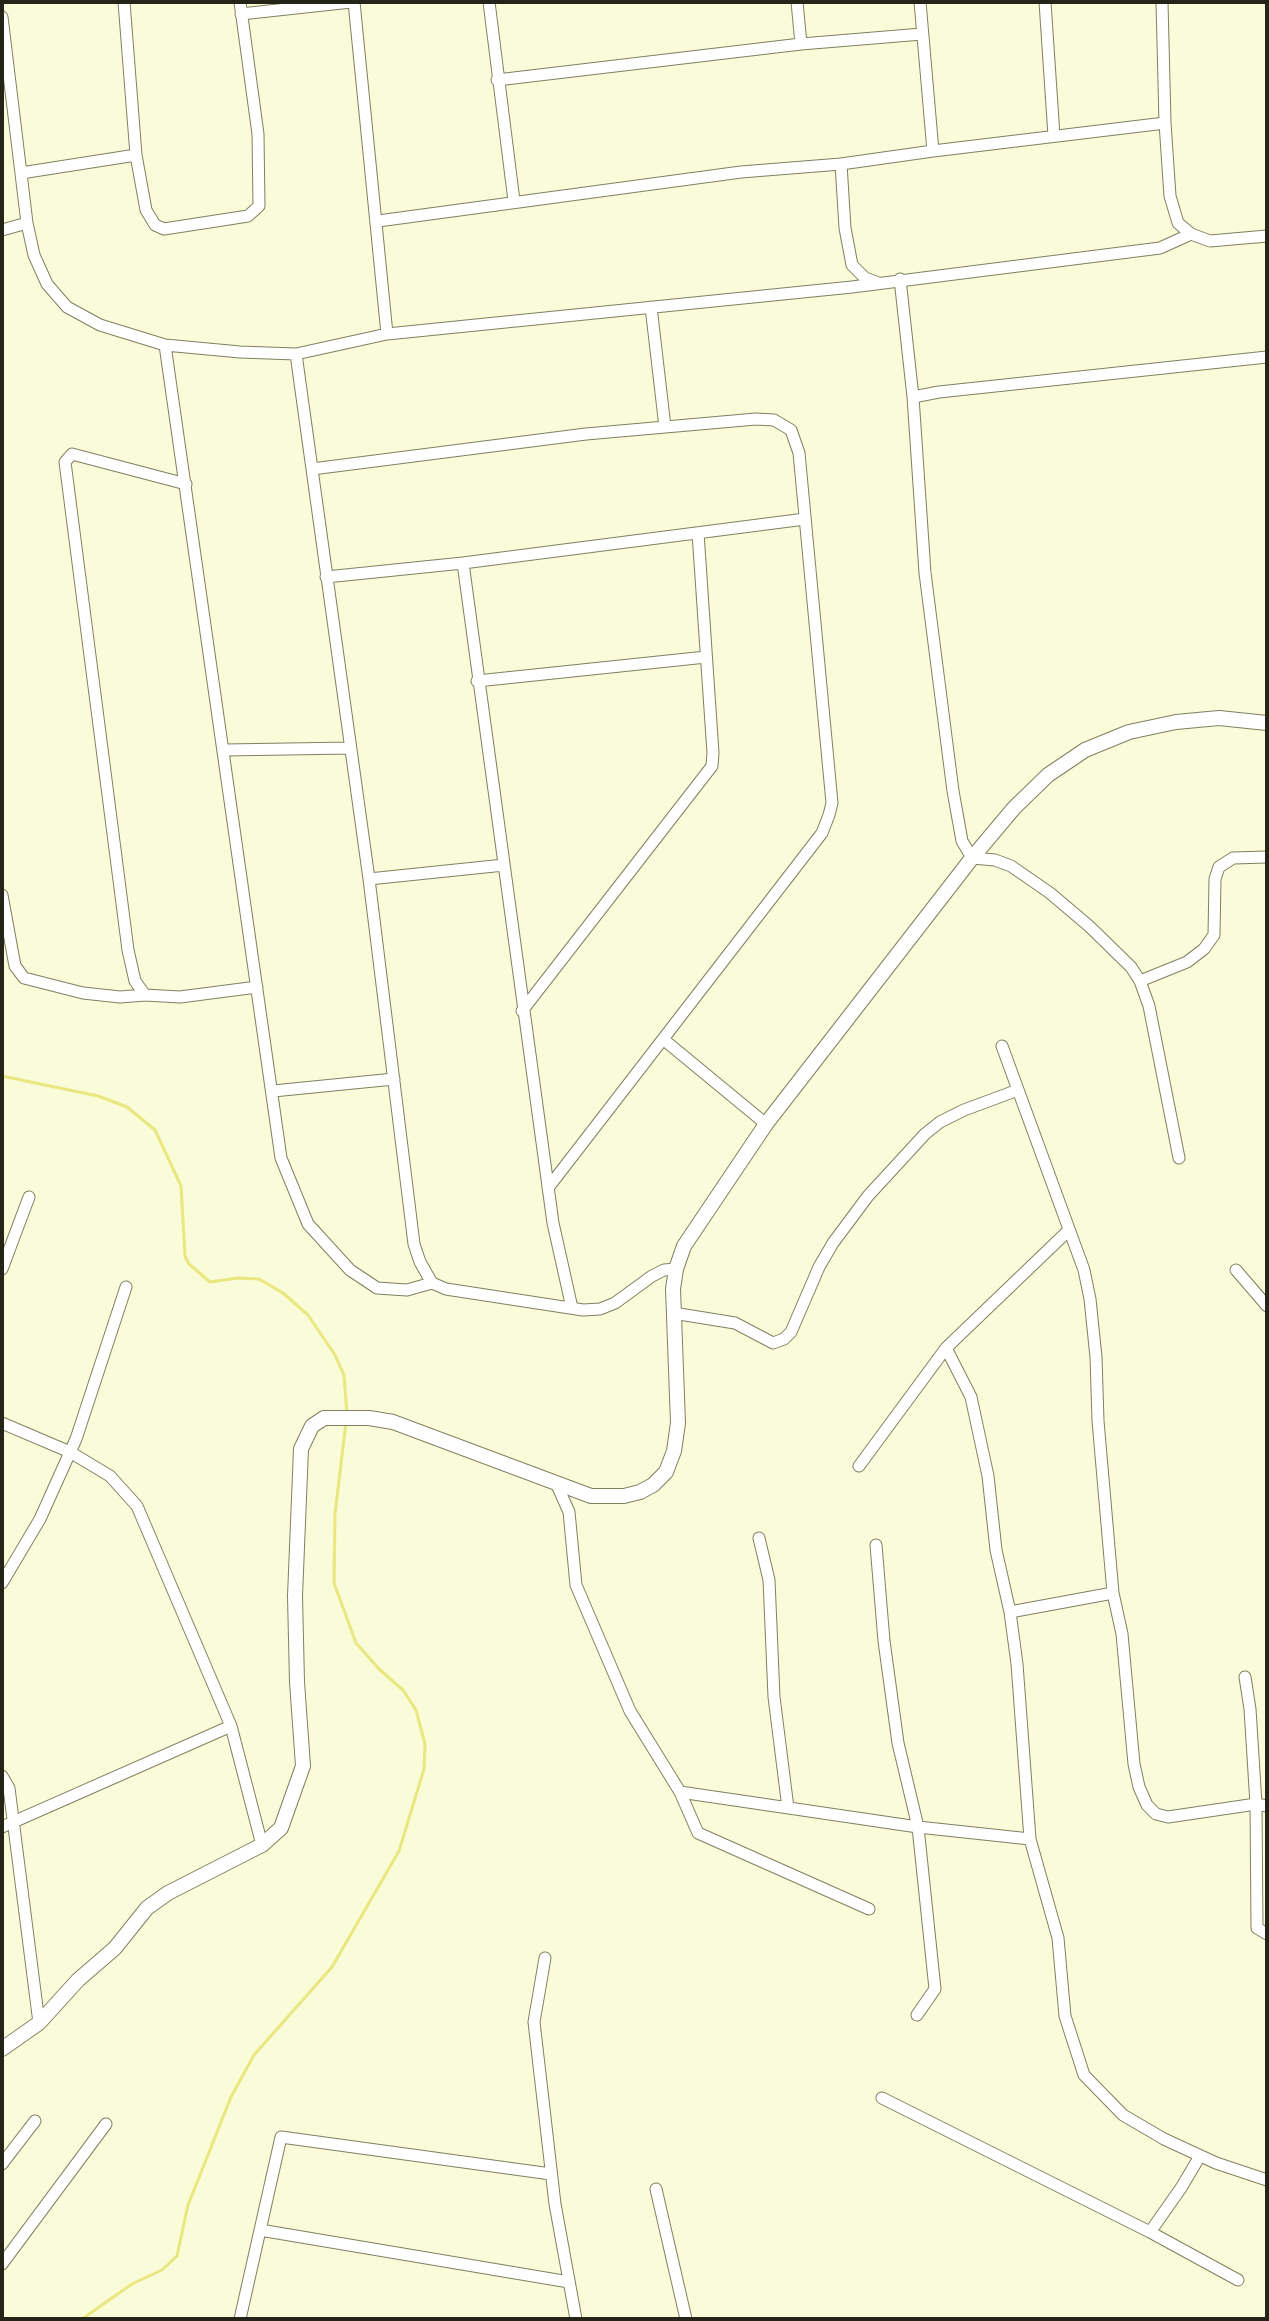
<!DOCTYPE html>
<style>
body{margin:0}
#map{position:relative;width:1269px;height:2321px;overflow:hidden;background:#fafbd8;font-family:"Varela Round",sans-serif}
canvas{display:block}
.frame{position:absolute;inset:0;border:4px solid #242418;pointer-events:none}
</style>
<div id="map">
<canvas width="1269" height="2321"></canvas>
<div class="frame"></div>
</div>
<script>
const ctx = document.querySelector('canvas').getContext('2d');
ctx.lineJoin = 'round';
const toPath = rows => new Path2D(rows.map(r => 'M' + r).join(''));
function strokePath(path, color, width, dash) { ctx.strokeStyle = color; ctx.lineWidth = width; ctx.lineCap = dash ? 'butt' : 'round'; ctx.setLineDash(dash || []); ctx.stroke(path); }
strokePath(toPath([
 [2,1076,98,1096,127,1107,155,1130,181,1186,185,1256,189,1264,210,1282,238,1278,259,1279,283,1293,308,1315,335,1355,344,1375,347,1415],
 [82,2319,132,2284,162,2270,177,2256,188,2205,231,2097,254,2055,332,1967,399,1851,424,1769,425,1744,416,1710,403,1690,379,1669,356,1643,334,1583,335,1514,346,1422]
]), '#e9e77f', 3);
const minor = toPath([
 [124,2,136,155,146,210,155,225,164,229,248,216,259,206,258,134,240,2],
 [354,2,387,334],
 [489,2,514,201],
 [797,2,801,44],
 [920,2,933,151],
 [1045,2,1054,136],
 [1162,2,1165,123,1170,196,1178,223,1191,234,1210,241,1267,236],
 [241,14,351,2],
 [2,17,27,223,34,255,47,284,67,307,100,325,165,345,240,352,296,354,387,334,852,287,1160,248,1191,234],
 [497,80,801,44,922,34],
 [841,164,845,228,852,265,865,278,876,282],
 [21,173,136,155],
 [378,221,741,172,841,164,933,151,1165,123],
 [2,230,27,223],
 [900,279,913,397,925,573,953,791,962,841,972,858,995,860,1011,866,1050,893,1089,926,1131,967,1140,981,1149,1006,1179,1158],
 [651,307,665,427],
 [165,345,281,1158,308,1224,350,1270,377,1288,407,1290,432,1283],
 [296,354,369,879,414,1244,420,1262,432,1283,446,1289,583,1310,600,1309,615,1303,652,1276,664,1270,676,1269],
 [913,397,939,392,1267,357],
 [312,469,586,434,756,419,774,420,791,430,799,453,832,803,829,815,822,833,548,1188],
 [186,484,72,454,65,462,128,950,135,981,145,995,180,997,257,987],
 [463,563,553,1223,572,1308],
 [326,577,463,563,805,519],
 [477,681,706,657],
 [225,750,350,748],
 [369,879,504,865],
 [2,895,15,966,24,978,83,993,120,997,145,995],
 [1140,981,1187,962,1204,949,1214,935,1215,879,1219,867,1233,858,1267,857],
 [522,1011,712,766,713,753,698,533],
 [663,1039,766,1124],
 [1002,1046,1084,1270,1090,1299,1096,1357,1098,1421,1113,1593,1122,1634,1134,1764,1139,1787,1147,1805,1156,1814,1168,1817,1256,1804,1267,1806],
 [273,1091,394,1079],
 [2,1269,29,1197],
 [1236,1270,1267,1306],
 [673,1313,735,1323,773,1343,784,1339,791,1332,819,1267,833,1243,868,1196,925,1134,940,1122,964,1110,1018,1090],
 [2,1423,70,1452,110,1476,137,1506,231,1726,262,1845],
 [859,1466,946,1348,1069,1230],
 [557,1485,569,1512,576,1585,630,1711,680,1792,918,1827,1030,1839,1017,1664,1010,1612,996,1550,988,1476,971,1397,946,1348],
 [759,1538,769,1580,774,1697,788,1808],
 [876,1545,884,1641,898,1743,918,1827,935,1989,917,2015],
 [2,1583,40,1519,76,1439,126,1287],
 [1010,1612,1113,1593],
 [1245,1677,1250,1709,1256,1804,1257,1928,1267,1934],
 [2,1776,9,1788,39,2023],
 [680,1792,698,1833,869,1909],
 [2,1827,231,1726],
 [1030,1839,1058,1938,1065,2016,1084,2075,1123,2115,1164,2139,1216,2163,1267,2180],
 [545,1958,534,2022,555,2204,576,2319],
 [882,2098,1150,2232,1238,2280],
 [2,2164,35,2121],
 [656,2189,686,2319],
 [260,2230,569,2282],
 [1150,2232,1181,2188,1200,2156],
 [2,2264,106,2124],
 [240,2319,281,2137,551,2174]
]);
const tertiary = toPath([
 [2,2049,39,2023,78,1980,115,1948,147,1908,168,1893,262,1845,281,1828,303,1766,297,1682,295,1596,301,1449,312,1426,324,1418,369,1418,393,1422,591,1496,624,1496,640,1492,653,1485,666,1472,674,1451,678,1423,673,1289,676,1269,684,1246,766,1124,972,858,1014,808,1048,775,1085,750,1129,732,1176,722,1219,718,1267,723]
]);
strokePath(minor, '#808061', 13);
strokePath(tertiary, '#808061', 16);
strokePath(minor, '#fff', 11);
strokePath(tertiary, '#fff', 14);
</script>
